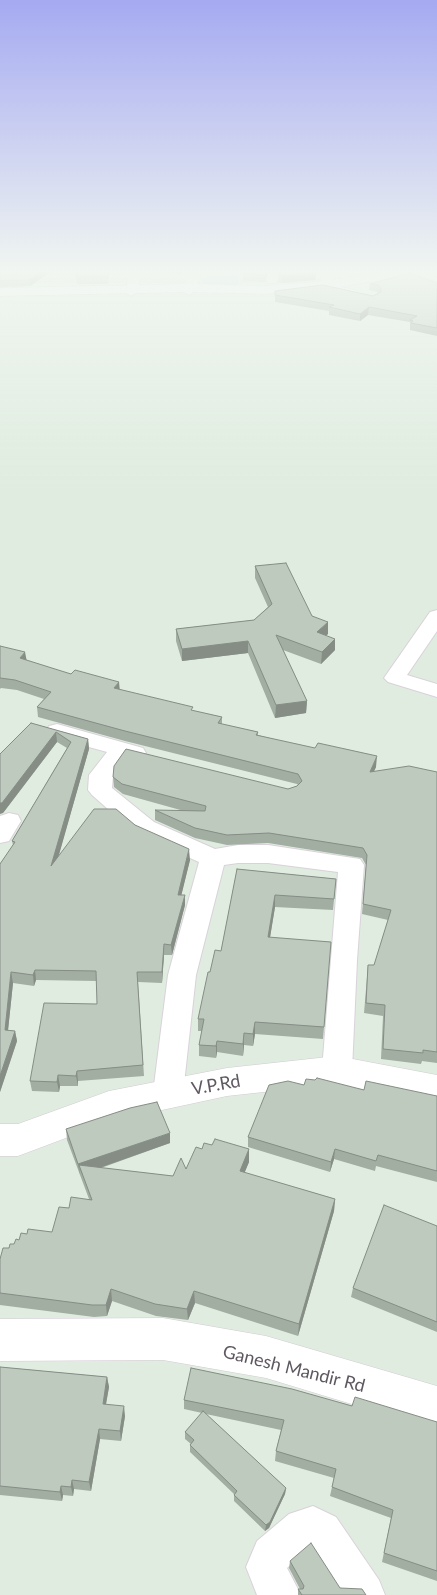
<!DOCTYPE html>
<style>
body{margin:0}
canvas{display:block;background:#dfecdf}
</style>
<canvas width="437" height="1595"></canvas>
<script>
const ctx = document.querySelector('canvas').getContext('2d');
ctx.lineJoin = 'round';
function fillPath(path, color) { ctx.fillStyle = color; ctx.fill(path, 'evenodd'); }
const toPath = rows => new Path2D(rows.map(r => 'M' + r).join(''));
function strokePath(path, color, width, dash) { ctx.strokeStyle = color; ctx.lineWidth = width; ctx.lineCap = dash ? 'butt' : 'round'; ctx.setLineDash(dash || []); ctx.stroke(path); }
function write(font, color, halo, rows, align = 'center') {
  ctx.font = font + ' Lato,sans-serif'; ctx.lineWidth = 4.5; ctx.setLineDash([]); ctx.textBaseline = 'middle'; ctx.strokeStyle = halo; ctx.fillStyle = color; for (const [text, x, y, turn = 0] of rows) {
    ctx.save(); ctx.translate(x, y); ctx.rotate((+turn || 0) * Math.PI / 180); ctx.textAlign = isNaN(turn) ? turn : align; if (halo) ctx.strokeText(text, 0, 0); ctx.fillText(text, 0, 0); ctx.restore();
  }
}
fillPath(toPath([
 [209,271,239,271,238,287,201,286]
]), '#badae6');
const street = toPath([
 [130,271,142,271,137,292,131,296,125,292,130,271],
 [190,271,202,271,195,291,189,295,183,291,190,271],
 [270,271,282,271,276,283,268,283,266,280,270,271],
 [323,271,335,271,332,285,355,290,357,293,355,296,351,297,324,291,320,285,323,271],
 [429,271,437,271,437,276,431,274,429,271],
 [437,610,437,631,407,675,437,684,437,697,388,682,384,678,430,612,437,610],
 [57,724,143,748,146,753,143,758,135,760,126,758,113,776,112,788,154,822,215,849,238,845,268,845,360,859,364,865,357,960,352,1070,348,1079,337,1082,326,1079,322,1070,338,872,268,863,238,863,224,865,196,975,183,1093,179,1102,168,1106,157,1102,153,1093,168,975,199,862,136,834,92,795,88,790,89,775,107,752,49,736,46,731,49,726,57,724],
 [9,813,18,815,21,821,9,841,0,843,0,816,9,813],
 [313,1506,336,1517,379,1580,385,1595,340,1595,310,1548,287,1568,301,1595,257,1595,246,1567,257,1541,289,1514,313,1506]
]);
const secondary = toPath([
 [386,271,434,271,427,275,400,277,326,289,267,294,190,292,0,296,0,288,190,284,267,286,326,281,386,271],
 [337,1056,437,1075,437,1105,337,1084,227,1096,111,1121,18,1156,0,1156,0,1124,18,1124,109,1091,227,1068,337,1056],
 [163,1318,266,1336,437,1386,437,1430,266,1378,163,1360,0,1361,0,1319,163,1318]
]);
strokePath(street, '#d9d2da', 2);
strokePath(secondary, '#d3cad4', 1);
fillPath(street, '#fff');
fillPath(secondary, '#fff');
fillPath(toPath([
 [0,271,52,271,30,286,0,287],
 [109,271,108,284,77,284,76,277],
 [153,271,182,271,182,274,154,273],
 [268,271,265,282,243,281,243,274],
 [281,271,317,271,315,280,278,283,278,276],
 [437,283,437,336,410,330,410,322,368,315,360,321,329,315,329,311,275,302,275,291,373,296,378,293,377,292,369,290,370,284],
 [255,566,312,616,328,634,326,635,335,650,321,664,283,650,307,701,306,713,275,718,248,653,182,661,176,641,176,629,254,620,268,607,255,578],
 [0,646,26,660,120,690,193,711,222,717,222,724,258,732,258,735,376,767,374,771,437,772,437,1063,422,1061,421,1064,381,1059,383,1016,364,1013,368,965,374,965,388,920,362,914,366,865,362,858,268,843,227,845,195,838,155,820,155,810,184,811,123,794,114,787,113,777,288,789,297,786,298,785,297,784,125,741,38,717,37,707,44,699,17,690,1,688,0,689],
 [31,723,88,739,89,749,58,857,135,825,190,860,181,895,185,905,172,955,164,955,162,983,138,982,144,1076,78,1081,78,1086,60,1086,59,1092,32,1091,30,1081,97,1004,97,981,36,980,34,986,13,983,8,1030,15,1031,17,1041,0,1092,0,864,13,845,12,841,67,748,57,742,3,813],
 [237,869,336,879,333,910,275,907,270,938,331,942,323,1039,255,1034,253,1046,244,1045,243,1056,217,1052,216,1058,199,1056,199,1045,202,1031,198,1031,198,1019,210,972,221,951],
 [304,1085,437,1096,437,1182,376,1166,375,1171,334,1159,330,1172,248,1147,248,1137],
 [66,1129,170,1143,101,1168,173,1176,186,1169,202,1149,212,1145,249,1149,249,1162,244,1173,335,1199,334,1211,298,1336,195,1303,188,1320,156,1316,112,1301,107,1316,94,1317,0,1305,0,1259,9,1248,27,1234,52,1232,69,1208,89,1199,67,1140],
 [437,1226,437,1332,351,1297,353,1288],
 [0,1367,107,1377,109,1387,106,1405,125,1416,121,1441,100,1439,91,1491,74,1489,73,1496,63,1495,62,1501,0,1495],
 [184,1400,352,1406,437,1422,437,1581,382,1562,391,1518,330,1496,334,1478,275,1461,276,1451,281,1430,206,1414,286,1488,285,1494,269,1528,265,1531,234,1501,234,1494,190,1452,190,1445,191,1444,185,1439,185,1432,202,1413,184,1409],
 [290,1561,340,1588,366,1595,298,1595,298,1589,300,1589,289,1568]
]), '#a3aea3');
fillPath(toPath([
 [43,271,52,271,30,286,29,280],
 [108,271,109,271,108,284],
 [266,271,268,271,265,282,265,275],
 [317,271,315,280,282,283,282,276],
 [369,307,368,315,360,321,360,314],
 [328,622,328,634,316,644,317,632],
 [335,639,335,650,321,664,322,652],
 [248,641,248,653,182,661,182,649],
 [25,652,27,662,20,658],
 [119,682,120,692,114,688],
 [307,701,306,713,275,718,276,705],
 [56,732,57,742,3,813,0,814,0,803],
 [88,739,89,749,53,876,51,866],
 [377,756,376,767,369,782,370,772],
 [189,849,190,860,179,905,178,895],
 [185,895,185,905,172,955,171,945],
 [275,895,275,907,268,949,268,937],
 [164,944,164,955,162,983,162,972],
 [35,970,36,980,34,986,33,975],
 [11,972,13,983,7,1040,5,1030],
 [255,1022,255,1034,253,1046,253,1034],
 [15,1031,17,1041,0,1092,0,1076],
 [244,1033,244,1045,243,1056,243,1044],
 [217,1041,217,1052,216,1058,216,1046],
 [77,1071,78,1081,78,1086,76,1076],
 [58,1075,60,1086,59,1092,57,1082],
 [170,1133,170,1143,82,1174,79,1165,80,1175,78,1164],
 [249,1149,249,1162,240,1184,240,1171],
 [335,1149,334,1159,330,1172,331,1162],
 [335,1199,334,1211,298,1336,299,1324],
 [111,1289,112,1301,107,1316,106,1305],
 [194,1291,195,1303,188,1320,187,1309],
 [107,1377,109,1387,104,1414,103,1404],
 [124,1406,125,1416,121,1441,120,1431],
 [99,1429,100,1439,91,1491,89,1482],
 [72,1480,74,1489,73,1496,71,1487],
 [61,1486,63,1495,62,1501,60,1492],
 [286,1488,285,1494,269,1528,265,1531,266,1525]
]), '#858d85');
const building = toPath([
 [0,271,43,271,29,280,0,281,0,271],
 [77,271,108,271,108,277,76,277,77,271],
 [244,271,266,271,265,275,243,274,244,271],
 [281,271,316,271,315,273,278,276,281,271],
 [409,273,437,283,437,328,411,323,413,321,410,320,417,316,369,307,360,314,329,307,334,305,275,295,275,291,323,285,373,296,381,292,381,289,378,285,370,284,409,273],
 [286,563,312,616,328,622,317,632,335,639,322,652,276,635,307,701,276,705,248,641,182,649,176,629,254,620,272,604,255,566,286,563],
 [0,646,25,652,20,658,71,674,75,670,119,682,114,688,193,707,191,710,222,717,218,723,258,732,256,735,315,748,318,743,377,756,370,772,409,766,437,772,437,1052,423,1050,423,1053,383,1049,385,1005,366,1003,368,965,374,965,391,910,363,904,367,855,363,848,269,833,227,835,195,828,155,810,205,811,206,806,122,784,113,777,114,766,126,749,288,789,297,786,302,781,298,774,125,731,37,707,51,692,15,680,0,678,0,646],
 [31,723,88,739,51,866,94,809,116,809,135,825,189,849,178,895,185,895,171,945,164,944,162,972,137,972,143,1065,77,1071,76,1076,58,1075,57,1082,30,1081,44,1003,97,1004,96,971,35,970,33,975,11,972,5,1030,15,1031,0,1076,0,864,15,842,12,841,71,742,56,732,2,803,0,803,0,754,31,723],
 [237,869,336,879,334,899,275,895,268,937,331,942,324,1027,255,1022,253,1034,244,1033,243,1044,217,1041,216,1046,199,1045,204,1019,198,1019,208,972,210,972,215,950,221,951,237,869],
 [317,1078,364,1090,366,1081,437,1096,437,1171,378,1155,376,1161,335,1149,331,1162,248,1137,269,1085,288,1081,304,1085,306,1079,315,1080,317,1078],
 [157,1102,170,1133,78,1164,66,1129,130,1108,157,1102],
 [215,1139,249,1149,240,1171,335,1199,299,1324,194,1291,187,1309,155,1304,111,1289,106,1305,92,1305,0,1293,0,1259,3,1248,9,1248,10,1244,14,1244,16,1239,19,1240,21,1233,27,1234,28,1229,52,1232,59,1207,69,1208,71,1197,92,1200,79,1165,173,1176,181,1158,186,1169,196,1147,202,1149,204,1143,212,1145,215,1139],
 [384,1205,437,1226,437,1322,353,1288,384,1205],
 [0,1367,107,1377,103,1404,124,1406,120,1431,99,1429,89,1482,72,1480,71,1487,61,1486,60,1492,0,1486,0,1367],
 [191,1368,292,1389,352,1406,355,1397,437,1422,437,1571,384,1553,393,1510,332,1487,336,1469,276,1451,284,1420,184,1400,191,1368],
 [203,1411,286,1488,270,1522,266,1525,234,1495,237,1491,190,1445,194,1440,185,1432,203,1411],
 [311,1543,340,1588,362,1589,366,1595,302,1595,298,1589,303,1589,304,1586,290,1561,311,1543]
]);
fillPath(building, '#becabe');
strokePath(building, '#858d85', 1);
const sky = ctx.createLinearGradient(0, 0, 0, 494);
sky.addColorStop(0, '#a5aaf1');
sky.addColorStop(0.55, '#f1f6f1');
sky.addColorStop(1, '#f1f6f100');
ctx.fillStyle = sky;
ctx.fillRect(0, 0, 437, 494);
write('18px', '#5f5861', '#fff', [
 ["V.P.Rd",216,1085,-10],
 ["Ganesh Mandir Rd",294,1369,14]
]);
</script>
